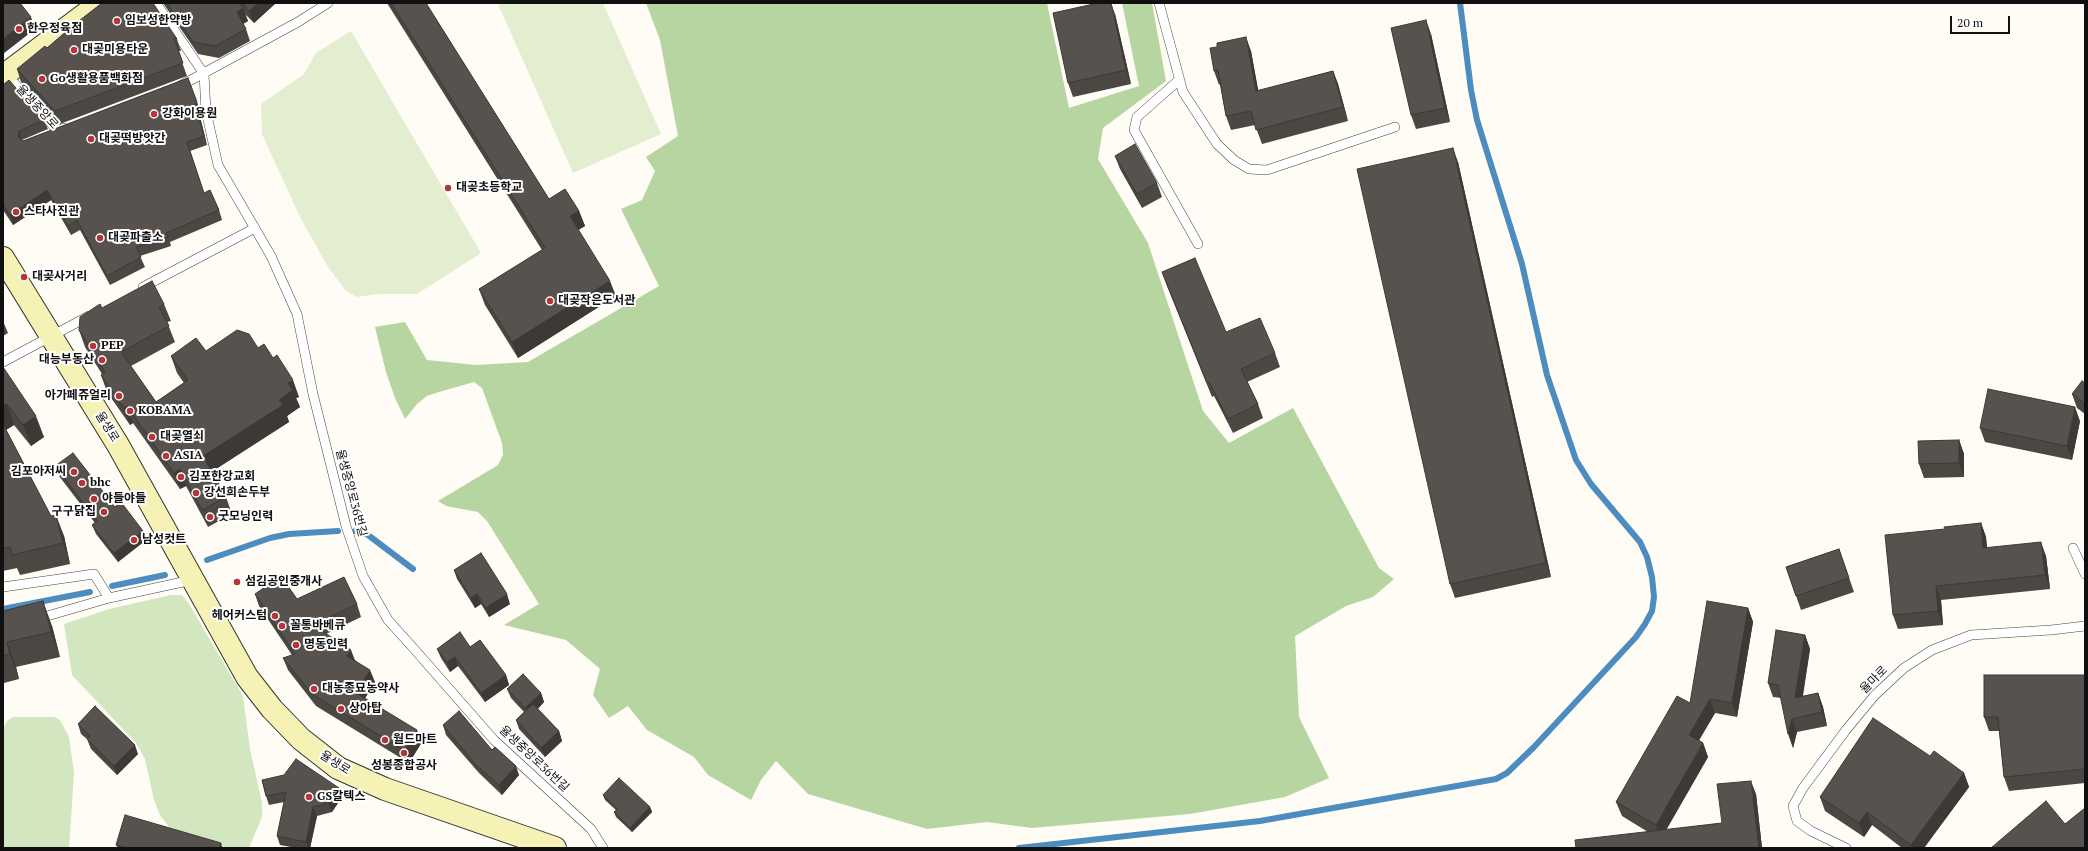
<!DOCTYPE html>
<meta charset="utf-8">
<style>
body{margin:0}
#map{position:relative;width:2088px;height:851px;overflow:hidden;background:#fefcf4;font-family:"PT Serif",serif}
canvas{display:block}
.frame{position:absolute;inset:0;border:4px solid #101010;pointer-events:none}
.scale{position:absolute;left:1950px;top:16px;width:60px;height:18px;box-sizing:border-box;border:2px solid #101010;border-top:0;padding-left:5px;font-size:12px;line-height:14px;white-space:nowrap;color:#101010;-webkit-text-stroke:3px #fff;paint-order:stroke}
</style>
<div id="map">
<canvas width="2088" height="851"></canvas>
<div class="frame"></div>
<div class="scale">20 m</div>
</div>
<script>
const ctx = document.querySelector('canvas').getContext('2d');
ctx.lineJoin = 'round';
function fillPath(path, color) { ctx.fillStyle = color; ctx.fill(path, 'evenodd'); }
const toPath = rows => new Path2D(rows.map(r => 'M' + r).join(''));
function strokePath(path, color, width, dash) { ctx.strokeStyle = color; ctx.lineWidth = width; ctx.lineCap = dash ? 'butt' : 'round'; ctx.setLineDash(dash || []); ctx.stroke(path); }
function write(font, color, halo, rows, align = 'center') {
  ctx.font = font + ' "PT Serif","Noto Sans KR",serif'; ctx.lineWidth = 4; ctx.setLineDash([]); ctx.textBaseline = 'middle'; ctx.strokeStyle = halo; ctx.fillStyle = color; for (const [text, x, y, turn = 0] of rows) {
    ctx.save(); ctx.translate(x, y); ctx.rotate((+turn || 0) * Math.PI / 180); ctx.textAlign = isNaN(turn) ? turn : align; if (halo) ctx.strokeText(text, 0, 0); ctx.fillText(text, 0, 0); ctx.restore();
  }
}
fillPath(toPath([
 [171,595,182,595,189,604,243,696,250,749,262,803,262,817,249,848,217,848,186,840,169,827,160,815,154,800,145,759,136,743,72,675,64,624,109,609],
 [13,717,54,717,60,720,69,737,74,773,69,848,3,848,3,728,8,720]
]), '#d2e6c0');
fillPath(toPath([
 [646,3,1047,3,1069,108,1139,86,1122,3,1152,3,1166,81,1103,128,1098,159,1148,243,1203,411,1229,443,1293,408,1379,568,1394,579,1373,597,1346,606,1295,636,1299,717,1329,778,1285,797,1190,814,1032,828,987,822,927,829,808,794,776,761,761,780,751,800,708,775,694,757,647,730,628,706,609,718,593,695,600,669,566,640,504,625,539,604,487,521,478,512,446,506,438,501,498,465,503,455,502,443,482,388,474,382,439,392,427,396,417,404,405,419,395,398,386,372,375,327,405,322,427,360,476,365,528,362,659,286,621,209,642,200,655,171,646,157,678,136,660,40]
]), '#b6d5a1');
fillPath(toPath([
 [500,3,603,3,661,134,573,173,498,4],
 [351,31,481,253,417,294,379,294,357,297,346,291,328,267,300,217,262,134,261,104,304,74,316,53]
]), '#e3eed1');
strokePath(toPath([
 [355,531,368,535,413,569],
 [207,560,270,538,289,534,338,531],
 [112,586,165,575],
 [3,609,90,592],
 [1019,848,1260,821,1496,779,1507,773,1534,747,1636,637,1645,624,1652,611,1654,597,1652,577,1647,557,1640,542,1591,484,1576,460,1547,375,1522,264,1477,120,1471,90,1460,3]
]), '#4d8cbf', 6);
const lane = toPath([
 [156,3,204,74,206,111,218,165,271,256,297,314,313,394,346,526,363,576,388,620,415,650,494,740,591,829,603,848],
 [1159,3,1183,92,1217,144,1234,160,1249,169,1267,170,1395,127],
 [6,74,58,131,64,128],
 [1179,80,1137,117,1134,130,1198,244],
 [180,86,298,22,328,3],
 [143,287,255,228],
 [3,362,89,316],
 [2073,548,2085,574],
 [3,587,94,574,109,598],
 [37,619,109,598,192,580],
 [1846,848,1811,831,1797,821,1793,806,1803,788,1846,730,1875,695,1904,668,1932,650,1971,635,2051,630,2085,626]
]);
const secondary = toPath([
 [3,76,100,3],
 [3,258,118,445,247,677,272,709,301,739,338,768,385,789,555,848]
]);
strokePath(lane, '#434343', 10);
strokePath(secondary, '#323232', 24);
strokePath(lane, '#fff', 9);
strokePath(secondary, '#f6f2b6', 22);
fillPath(toPath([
 [163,3,240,3,241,5,241,3,276,3,254,23,245,14,248,21,243,24,246,29,250,41,219,58,198,54],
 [387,3,426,3,549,199,579,211,585,226,578,230,616,296,518,358,485,305,479,289,542,250],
 [1115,14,1131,84,1073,97,1068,83],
 [75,24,177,39,181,51,178,51,187,76,60,124,21,82,17,69,47,48],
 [1431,34,1450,122,1416,129,1411,115],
 [1217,47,1251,51,1258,91,1333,71,1338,84,1348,121,1262,144,1255,125,1231,130,1226,116,1220,84,1219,85,1214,71],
 [188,78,200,111,199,113,207,145,190,151,204,193,219,210,222,220,170,242,171,246,140,256,145,267,110,285,80,230,71,235,51,200,13,225,3,210,3,85,44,120,48,129,22,140,23,141],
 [1115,156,1157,183,1162,197,1142,208,1120,169],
 [1458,162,1551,577,1455,598,1450,584],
 [1162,272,1226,332,1275,353,1280,367,1247,382,1258,404,1263,418,1233,433,1214,396,1212,397,1167,286],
 [164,304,171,321,167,322,175,342,131,366,156,402,184,383,177,373,171,356,206,351,258,348,273,358,299,397,296,398,300,407,287,416,289,422,212,471,226,497,232,514,208,527,186,486,180,489,133,423,130,425,107,392,101,375,102,374,85,347,79,330,102,308],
 [3,321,8,333,3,336],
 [3,367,44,437,31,446,14,425,6,430,51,516,64,536,70,564,20,575,17,568,3,571],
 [2085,383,2085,414,2077,408,2072,394],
 [2080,421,2072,460,1985,442,1980,428],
 [1959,440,1964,454,1964,477,1924,478,1919,464],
 [55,466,115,507,146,540,118,562,96,534,92,525,95,523,59,476],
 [1981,523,1986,537,1987,548,2046,556,2050,589,1941,600,1943,625,1898,629,1893,615,1945,529],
 [1839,549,1854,592,1801,610,1786,567],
 [454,570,510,604,489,617,481,604,475,608,457,579],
 [255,594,297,599,357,604,361,617,326,634,355,660,375,682,365,698,422,742,409,763,316,706,288,670,283,658,292,655,259,606],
 [1748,608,1753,622,1737,717,1715,713,1699,740,1703,743,1708,757,1666,830,1722,823,1756,794,1762,848,1576,848,1648,832,1622,816,1616,802,1690,703],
 [3,611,52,626,60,657,16,667,19,679,4,683,3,681],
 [1805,635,1810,649,1803,696,1818,693,1823,707,1827,726,1797,732,1793,748,1781,698,1773,697,1768,683],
 [470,647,506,675,509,685,485,702,458,666,450,672,441,658,437,649],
 [2085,675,2085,783,2009,791,2004,777,1999,731,1989,731,1984,717],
 [507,689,541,693,544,702,538,709,559,731,562,741,545,757,519,729,516,720,524,712,511,698],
 [78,724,138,754,117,775,91,749,87,739,81,734],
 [443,725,519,775,502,795,479,773,446,735],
 [1930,756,1964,773,1969,787,1924,848,1902,848,1872,825,1864,837,1825,811,1820,797],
 [262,780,342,797,332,812,317,816,310,848,296,848,280,845,277,836,284,802,269,805,266,796],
 [603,795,650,807,652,812,632,832,616,817,614,812,616,810,605,800],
 [221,843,222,848,118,848,116,845]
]), '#4b4742');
fillPath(toPath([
 [258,3,276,3,254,23,249,11],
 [1111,3,1115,14,1131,84,1126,70],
 [243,8,248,21,241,25,237,12],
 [31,17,35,29,3,54,3,39],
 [1426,20,1431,34,1450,122,1445,108],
 [1246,37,1251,51,1261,105,1256,91],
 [1333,71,1338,84,1348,121,1343,107],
 [197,102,200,111,199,113,207,145,204,136,195,104],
 [19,131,22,140,18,137],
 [1453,148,1458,162,1551,577,1546,563],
 [47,190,51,200,13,225,10,215],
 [579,211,585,226,575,232,570,216],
 [610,281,616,296,518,358,512,342],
 [293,380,299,397,296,398,300,407,287,416,289,422,210,473,203,456,279,400,288,383],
 [7,404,14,425,4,431,3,429,3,406],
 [127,406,133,423,130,425,124,408],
 [2075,407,2080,421,2072,460,2067,446],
 [36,416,44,437,31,446,23,425],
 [1959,440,1964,454,1964,477,1959,463],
 [180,469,186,486,180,489,174,473],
 [56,515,64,536,70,564,63,543],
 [1981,523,1986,537,1988,562,1983,548],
 [143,531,146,540,118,562,114,553],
 [2041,542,2046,556,2050,589,2045,575],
 [1936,586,1941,600,1943,625,1938,611],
 [477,594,481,604,475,608,471,598],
 [507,594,510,604,489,617,486,608],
 [43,601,52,626,60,657,51,632],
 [1748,608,1753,622,1737,717,1732,703],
 [1805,635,1810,649,1800,711,1795,698],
 [7,642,16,667,19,679,10,654],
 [351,650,356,663,347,656],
 [455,657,458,666,450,672,447,662],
 [370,670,375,682,361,705,356,693],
 [506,675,509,685,485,702,481,693],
 [541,693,544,702,529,717,525,708],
 [1818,693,1823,707,1827,726,1822,712],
 [1710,699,1715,713,1694,749,1689,735],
 [1792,719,1797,732,1793,748,1788,734],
 [417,730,422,742,409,763,405,751],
 [559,731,562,741,545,757,541,748],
 [1703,743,1708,757,1661,839,1656,825],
 [135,745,138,754,117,775,114,766],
 [516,766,519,775,502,795,499,785],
 [1964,773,1969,787,1924,848,1912,848,1911,845],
 [1751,781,1756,794,1762,848,1759,848],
 [339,788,342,797,332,812,328,803],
 [313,807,317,816,310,848,309,848,306,842],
 [650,807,652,812,632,832,630,828],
 [1867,812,1872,825,1864,837,1859,823],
 [221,843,222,848,219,848]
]), '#3d3936');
const building = toPath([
 [7,3,20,3,31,17,3,39,3,6,7,3],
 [102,3,153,3,177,39,174,38,183,63,55,111,17,69,45,46,47,48,75,24,102,3],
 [167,3,240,3,243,8,237,12,246,29,215,46,193,42,167,3],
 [242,3,258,3,249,11,242,3],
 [391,3,426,3,549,199,565,189,579,211,570,216,610,281,512,342,479,289,545,248,391,3],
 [1098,3,1111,3,1126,70,1068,83,1053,13,1098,3],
 [1426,20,1445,108,1411,115,1391,28,1426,20],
 [1246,37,1256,91,1333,71,1343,107,1256,130,1251,111,1226,116,1218,70,1214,71,1210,48,1217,47,1217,43,1246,37],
 [188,78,197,102,195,104,204,136,187,142,204,193,210,190,219,210,166,233,168,237,136,247,141,257,107,276,77,220,68,226,47,190,10,215,3,205,3,85,9,80,44,120,19,131,18,137,23,141,188,78],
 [1135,144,1157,183,1137,194,1115,156,1135,144],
 [1453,148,1546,563,1450,584,1357,169,1453,148],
 [1195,258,1226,332,1260,318,1275,353,1241,369,1258,404,1228,419,1209,382,1207,383,1162,272,1195,258],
 [152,281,164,304,159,307,169,326,121,352,156,402,188,380,171,356,196,338,206,351,237,330,249,334,258,348,264,344,273,358,277,355,293,380,288,383,293,390,279,400,283,405,203,456,226,497,202,510,180,469,174,473,127,406,124,408,101,375,105,372,79,330,80,317,100,304,102,308,152,281],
 [3,367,36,416,23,425,7,404,3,406,3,367],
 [2082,381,2085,383,2085,404,2072,394,2082,381],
 [1988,389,2075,407,2067,446,1980,428,1988,389],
 [3,424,51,516,56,515,63,543,12,555,10,547,3,549,3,424],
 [1959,440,1959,463,1919,464,1918,441,1959,440],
 [73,453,115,507,121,502,143,531,114,553,92,525,97,521,55,466,73,453],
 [1981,523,1983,548,2041,542,2045,575,1936,586,1938,611,1893,615,1885,535,1945,529,1944,527,1981,523],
 [1839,549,1849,578,1796,596,1786,567,1839,549],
 [481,553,507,594,486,608,477,594,471,598,454,570,481,553],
 [281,576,297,599,344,577,357,604,313,625,351,650,347,656,370,670,356,693,417,730,405,751,312,694,283,658,295,654,255,594,281,576],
 [43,601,51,632,7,642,10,654,3,656,3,611,43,601],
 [1707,601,1748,608,1732,703,1710,699,1689,735,1703,743,1656,825,1616,802,1677,696,1690,703,1707,601],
 [1776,630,1805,635,1795,698,1818,693,1822,712,1792,719,1788,734,1778,685,1768,683,1776,630],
 [460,632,470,647,480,640,506,675,481,693,455,657,447,662,437,649,460,632],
 [523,674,541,693,525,708,507,689,523,674],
 [1984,675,2085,675,2085,769,2004,777,1998,717,1984,717,1984,675],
 [533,704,559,731,541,748,516,720,533,704],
 [95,706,135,745,114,766,87,739,90,736,78,724,95,706],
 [459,711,492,750,495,747,516,766,499,785,475,764,443,725,459,711],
 [1873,718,1930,756,1934,751,1964,773,1911,845,1867,812,1859,823,1820,797,1873,718],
 [296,759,339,788,328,803,313,807,306,842,277,836,286,792,266,796,262,780,284,775,296,759],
 [619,778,650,807,630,828,614,812,618,809,603,795,619,778],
 [1751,781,1759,848,1576,848,1575,840,1722,823,1717,784,1751,781],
 [2046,801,2065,824,2085,808,2085,848,1991,848,2046,801],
 [125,815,221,843,219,848,127,848,116,845,125,815]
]);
fillPath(building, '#57524d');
strokePath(building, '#3d3936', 1);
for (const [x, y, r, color] of [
 [117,21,4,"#b23637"],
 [19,29,4,"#b23637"],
 [74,50,4,"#b23637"],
 [42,79,4,"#b23637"],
 [154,114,4,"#b23637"],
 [91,139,4,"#b23637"],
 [448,188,4,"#b23637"],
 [16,212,4,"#b23637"],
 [100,238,4,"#b23637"],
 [24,277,4,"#b23637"],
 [550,301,4,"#b23637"],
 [93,346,4,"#b23637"],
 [102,360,4,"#b23637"],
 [119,396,4,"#b23637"],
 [130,411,4,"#b23637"],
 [152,437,4,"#b23637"],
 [166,456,4,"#b23637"],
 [74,472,4,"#b23637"],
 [181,477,4,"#b23637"],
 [82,483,4,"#b23637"],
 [196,493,4,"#b23637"],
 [94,499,4,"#b23637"],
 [104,512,4,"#b23637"],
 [210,517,4,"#b23637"],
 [134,540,4,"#b23637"],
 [237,582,4,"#b23637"],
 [275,616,4,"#b23637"],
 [282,626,4,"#b23637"],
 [296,645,4,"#b23637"],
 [314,689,4,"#b23637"],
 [341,709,4,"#b23637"],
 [385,740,4,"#b23637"],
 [404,753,4,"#b23637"],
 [309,797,4,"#b23637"]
]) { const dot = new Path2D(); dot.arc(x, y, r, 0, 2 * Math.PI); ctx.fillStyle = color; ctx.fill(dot); strokePath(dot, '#fff', 1.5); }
write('bold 12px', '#101010', '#fff', [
 ["임보성한약방",125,21],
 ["한우정육점",27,29],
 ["대곶미용타운",82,50],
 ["Go생활용품백화점",50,79],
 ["강화이용원",162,114],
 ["대곶떡방앗간",99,139],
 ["대곶초등학교",456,188],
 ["스타사진관",24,212],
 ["대곶파출소",108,238],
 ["대곶사거리",32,277],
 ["대곶작은도서관",558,301],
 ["PEP",101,346],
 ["대능부동산",94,360,"right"],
 ["아가페쥬얼리",111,396,"right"],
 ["KOBAMA",138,411],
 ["대곶열쇠",160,437],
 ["ASIA",174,456],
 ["김포아저씨",66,472,"right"],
 ["김포한강교회",189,477],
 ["bhc",90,483],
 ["강선희손두부",204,493],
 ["야들야들",102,499],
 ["구구닭집",96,512,"right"],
 ["굿모닝인력",218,517],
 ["남성컷트",142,540],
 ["섬김공인중개사",245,582],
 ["헤어커스텀",267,616,"right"],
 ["꼴통바베큐",290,626],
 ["명동인력",304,645],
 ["대농종묘농약사",322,689],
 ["상아탑",349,709],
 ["월드마트",393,740],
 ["성봉종합공사",404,766,"center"],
 ["GS칼텍스",317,797]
], 'left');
write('12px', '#101010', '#fff', [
 ["율생중앙로",37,107,47],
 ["율생로",107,427,58],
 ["율생중앙로36번길",351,493,75],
 ["율마로",1874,680,-45],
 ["율생중앙로36번길",534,759,43],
 ["율생로",335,763,32]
]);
</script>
